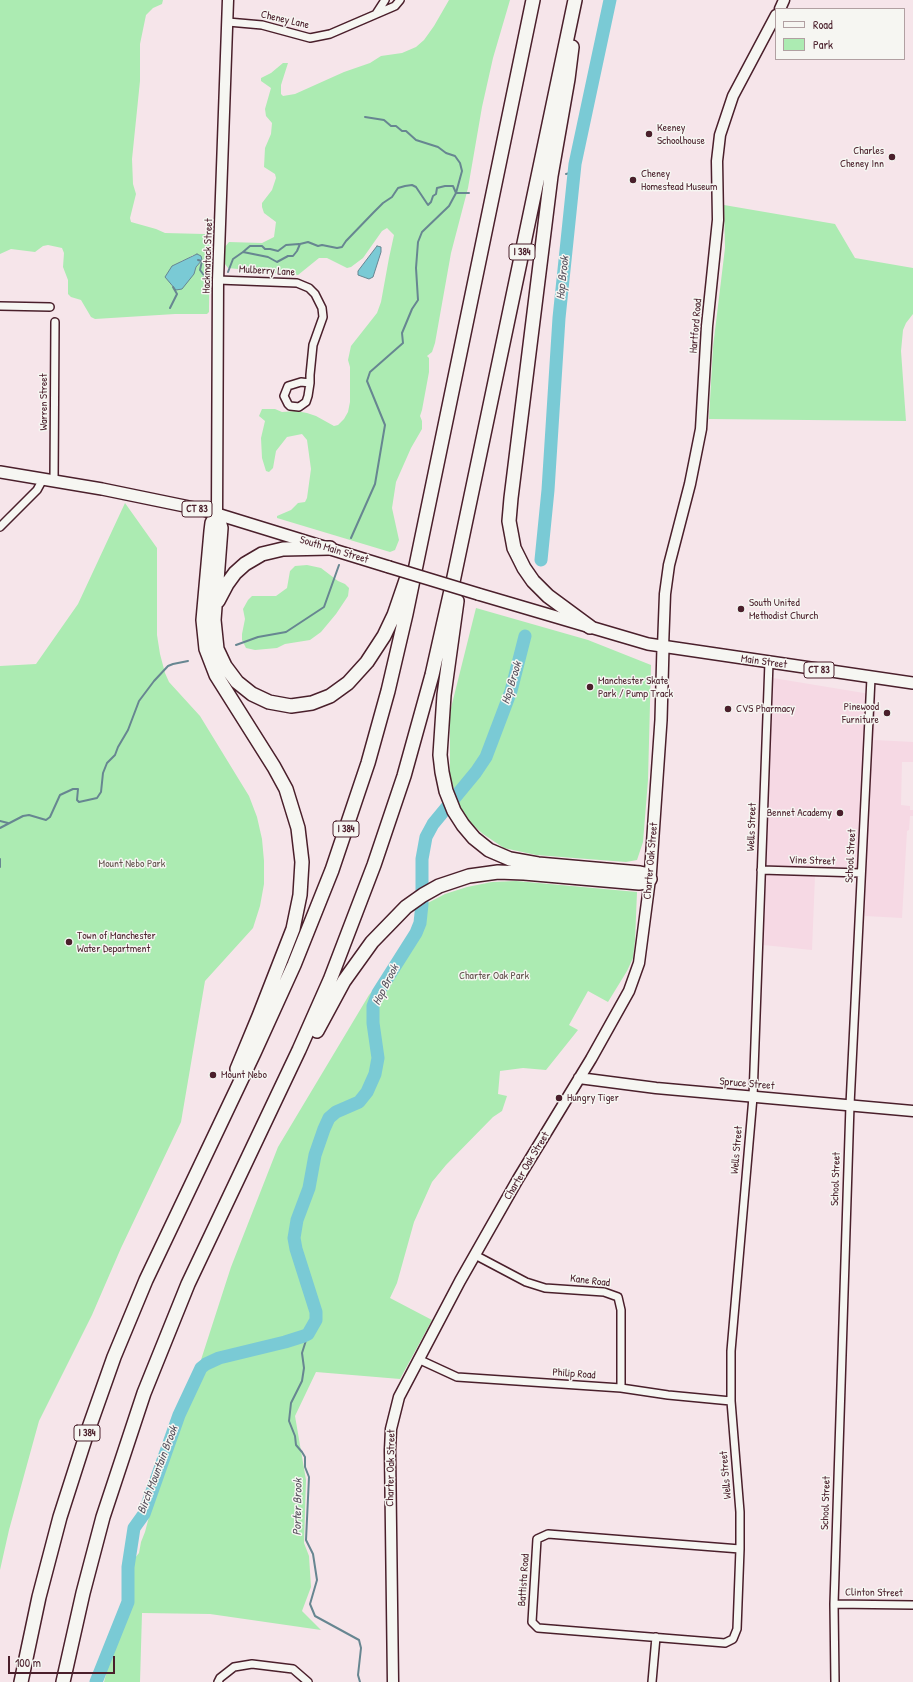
<!DOCTYPE html>
<style>
body{margin:0}
#map{position:relative;width:913px;height:1682px;overflow:hidden;background:#f6e5ea;font-family:"Patrick Hand",sans-serif}
canvas{display:block}
.legend{position:absolute;left:775px;top:8px;width:130px;height:52px;box-sizing:border-box;background:#f6f6f2;border:1px solid #b1a0a2;margin:0;padding:5px 7px;list-style:none;font-size:12px;color:#4a1f2b}
.legend li{display:flex;align-items:center;gap:8px;height:20px}
.legend b{width:20px;border:1px solid #b1a0a2}
.scale{position:absolute;left:8px;top:1656px;width:107px;height:18px;box-sizing:border-box;border:2px solid #4a1f2b;border-top:0;padding-left:5px;font-size:12px;line-height:14px;white-space:nowrap;color:#4a1f2b;-webkit-text-stroke:3px #f6f6f2;paint-order:stroke}
</style>
<div id="map">
<canvas width="913" height="1682"></canvas>
<ul class="legend">
<li><b style="height:5px;background:#f6f6f2"></b>Road</li>
<li><b style="height:11px;background:#acebb2"></b>Park</li>
</ul>
<div class="scale">100 m</div>
</div>
<script>
const ctx = document.querySelector('canvas').getContext('2d');
ctx.lineJoin = 'round';
function fillPath(path, color) { ctx.fillStyle = color; ctx.fill(path, 'evenodd'); }
const toPath = rows => new Path2D(rows.map(r => 'M' + r).join(''));
function strokePath(path, color, width, dash) { ctx.strokeStyle = color; ctx.lineWidth = width; ctx.lineCap = dash ? 'butt' : 'round'; ctx.setLineDash(dash || []); ctx.stroke(path); }
function write(font, color, halo, rows, align = 'center') {
  ctx.font = font + ' "Patrick Hand",sans-serif'; ctx.lineWidth = 3; ctx.setLineDash([]); ctx.textBaseline = 'middle'; ctx.strokeStyle = halo; ctx.fillStyle = color; for (const [text, x, y, turn = 0] of rows) {
    ctx.save(); ctx.translate(x, y); ctx.rotate((+turn || 0) * Math.PI / 180); ctx.textAlign = isNaN(turn) ? turn : align; if (halo) ctx.strokeText(text, 0, 0); ctx.fillText(text, 0, 0); ctx.restore();
  }
}
fillPath(toPath([
 [773,678,876,695,874,740,913,742,913,762,902,762,901,805,910,806,910,810,913,810,913,816,910,816,909,830,907,831,902,918,865,916,866,879,815,876,812,950,763,945]
]), '#f6d9e4');
fillPath(toPath([
 [0,0,163,0,162,4,153,8,146,15,140,44,140,81,132,159,133,184,136,194,130,218,131,222,156,229,165,233,204,234,210,236,209,307,209,312,207,314,175,314,95,319,91,317,81,300,71,297,68,294,68,280,63,267,64,253,62,248,48,245,43,246,35,252,11,249,0,254],
 [193,255,202,260,196,267,194,274,173,288,171,282,181,261,187,259],
 [449,0,510,0,493,58,482,107,468,188,451,253,435,343,432,352,427,356,429,358,429,372,422,410,420,416,422,421,422,429,411,448,396,482,392,508,399,540,395,550,390,552,277,518,277,516,291,510,298,503,305,502,307,498,311,469,307,440,302,434,287,437,276,451,273,468,269,472,266,471,262,458,261,438,265,421,259,416,262,409,275,409,282,412,296,411,307,413,316,416,334,426,338,425,344,419,348,412,350,402,350,367,348,360,351,346,377,313,381,302,389,258,394,235,387,228,382,231,363,258,351,267,347,268,327,258,319,258,298,275,228,268,225,264,224,248,229,242,262,243,274,237,276,222,264,213,262,207,262,203,272,190,276,178,275,174,264,167,265,148,271,134,272,123,266,116,265,109,271,88,261,81,261,78,271,73,283,63,288,63,281,85,281,94,283,96,295,94,344,72,370,63,381,56,402,53,416,47,424,40,434,26],
 [724,205,835,224,855,258,913,268,913,314,906,323,903,330,901,351,906,421,709,419,713,347,725,248],
 [125,503,157,548,157,635,160,654,165,673,169,682,200,716,249,796,257,817,262,839,264,861,264,884,260,906,253,928,205,981,181,1122,121,1248,92,1315,39,1421,9,1530,0,1570,0,666,36,664,78,604],
 [307,565,321,568,338,581,345,584,349,588,348,596,336,614,321,632,310,640,285,644,277,648,255,650,246,648,242,640,242,634,245,619,243,609,248,600,252,596,276,596,287,588,290,571,295,566],
 [476,608,588,640,651,665,648,780,643,842,637,860,626,862,536,855,504,848,483,834,466,819,458,803,450,776,450,712],
 [516,881,637,892,635,941,633,958,627,971,608,1002,588,991,569,1025,578,1030,546,1070,523,1068,500,1071,498,1094,507,1096,502,1111,493,1117,446,1165,432,1182,414,1222,397,1283,390,1298,432,1320,400,1379,316,1372,295,1416,306,1480,304,1543,309,1556,311,1587,302,1611,321,1630,210,1614,142,1613,140,1682,104,1682,122,1612,124,1597,135,1558,139,1553,141,1542,145,1532,160,1475,199,1366,231,1267,278,1147,369,995,390,970,413,936,422,906,445,894,467,887,492,882]
]), '#acebb2');
const water = toPath([
 [377,246,381,247,381,252,373,277,369,279,358,275,358,271,377,246],
 [197,254,201,256,202,260,196,267,194,274,182,289,176,290,165,277,172,266,197,254]
]);
fillPath(water, '#7acad5');
strokePath(water, '#678691', 1);
strokePath(toPath([
 [365,117,384,120,391,126,396,126,402,131,406,131,416,140,438,147,446,153,455,156,460,163,462,171,456,193],
 [566,174,574,172],
 [243,252,250,246,262,246,265,249,270,249,278,251,286,245,299,244],
 [198,260,202,261,200,270,206,278],
 [228,272,233,259,243,252,268,257,277,262,288,256,293,256,297,251,300,244,308,242,318,246,322,245,337,248,342,247,346,241,373,213,383,203,392,197,398,188,405,186,412,185,416,187,428,205,431,202,433,196,436,194,437,188,445,186,453,186,456,193],
 [170,308,177,294,173,287],
 [351,538,375,484,385,425,367,381,370,372,403,343,402,333,412,309,418,300,416,268,418,242,422,232,449,206,456,193,469,193],
 [236,645,258,637,286,632,324,607,339,565],
 [0,821,8,823],
 [0,828,23,816,29,815,46,820,50,817,60,795,73,789,78,789,77,800,79,802,97,798,101,792,103,773,107,763,115,755,118,747,128,730,139,701,154,681,168,666,173,664,188,661],
 [0,859,0,867],
 [308,1334,302,1353,304,1368,302,1381,291,1403,289,1421,295,1436,296,1445,302,1452,305,1457,305,1467,309,1477,306,1540,313,1554,317,1580,310,1604,315,1616,359,1640,361,1648,358,1675,360,1682]
]), '#678691', 2);
strokePath(toPath([
 [541,560,548,490,559,318,575,164,610,0],
 [96,1682,128,1602,128,1567,134,1528,144,1514,179,1415,201,1368,206,1364,219,1358,285,1342,304,1336,308,1334,316,1320,316,1312,296,1249,294,1238,297,1220,309,1188,315,1155,324,1129,329,1118,336,1112,359,1102,367,1092,375,1074,378,1058,373,1023,373,1006,378,993,416,933,420,923,422,904,422,859,426,837,433,824,476,772,486,757,511,691,525,636]
]), '#7acad5', 13);
const street = toPath([
 [376,14,385,0],
 [228,22,262,25,310,38,330,34,395,6,400,0],
 [218,280,297,283,309,288,315,294,322,308,323,317,313,345,310,375,310,383,308,396,306,402,299,407,290,406,288,404,284,396,288,386,301,382,310,383],
 [0,306,50,307],
 [54,481,55,322],
 [0,527,37,490,43,479],
 [761,870,861,873],
 [475,1255,526,1282,545,1288,604,1292,618,1297,621,1310,621,1388],
 [418,1359,457,1377,621,1388,668,1395,731,1401],
 [740,1549,548,1534,537,1539,532,1622,538,1628,725,1643,733,1639,737,1629,740,1549,740,1512,731,1401,731,1351,753,1097,769,662],
 [834,1604,913,1605],
 [218,1682,220,1678,234,1667,252,1664,293,1669,308,1682],
 [652,1682,656,1637],
 [835,1682,834,1604,850,1105,871,678]
]);
const secondary = toPath([
 [780,9,784,0],
 [217,514,218,280,228,0],
 [663,647,665,594,669,565,690,484,701,429,707,326,718,220,717,161,720,135,733,96,776,15],
 [579,1078,656,1088,913,1111],
 [393,1682,390,1450,391,1429,399,1397,460,1281,518,1179,591,1059,629,991,639,963,650,879]
]);
const primary = toPath([
 [0,472,102,489,204,510,389,567],
 [478,594,648,644,913,683],
 [650,879,661,720,663,647]
]);
const highway = toPath([
 [572,47,568,79,551,176,511,498,509,521,514,548,524,568,533,581,548,596,590,627],
 [217,514,212,523,211,531,203,620,206,649,216,675,274,767,286,789,298,828,302,862,300,895,293,929,259,1016,237,1069],
 [217,514,221,528,214,620,217,649,225,666,237,682,252,694,269,702,291,706,312,703,330,696,348,683,367,662,384,636,394,615,406,580],
 [218,601,227,584,235,573,245,564,262,554,283,549,330,548],
 [317,1031,344,981,372,942,406,907,423,895,439,886,469,876,498,872,524,873,639,883,645,882,650,879,645,874,640,873,538,864,510,859,489,850,474,838,463,825,454,811,446,791,442,772,440,755,444,695,457,601],
 [21,1682,39,1597,60,1517,85,1439,114,1357,146,1280,254,1053,294,965,332,870,368,763,388,691,406,614,533,0],
 [63,1682,83,1593,103,1517,144,1393,188,1284,299,1050,330,980,374,865,404,776,432,675,454,577,575,0]
]);
strokePath(street, '#4a1f2b', 10);
strokePath(secondary, '#4a1f2b', 13);
strokePath(primary, '#4a1f2b', 14);
strokePath(highway, '#4a1f2b', 16);
strokePath(street, '#f6f6f2', 7);
strokePath(secondary, '#f6f6f2', 10);
strokePath(primary, '#f6f6f2', 11);
strokePath(highway, '#f6f6f2', 13);
const primaryBridge = toPath([
 [389,567,478,594]
]);
strokePath(primaryBridge, '#4a1f2b', 14, []);
strokePath(primaryBridge, '#f6f6f2', 11);
for (const [x, y, r, color] of [
 [649,134,4,"#4a1f2b"],
 [892,157,4,"#4a1f2b"],
 [633,180,4,"#4a1f2b"],
 [741,609,4,"#4a1f2b"],
 [590,687,4,"#4a1f2b"],
 [728,709,4,"#4a1f2b"],
 [887,713,4,"#4a1f2b"],
 [840,813,4,"#4a1f2b"],
 [69,942,4,"#4a1f2b"],
 [213,1075,4,"#4a1f2b"],
 [559,1098,4,"#4a1f2b"]
]) { const dot = new Path2D(); dot.arc(x, y, r, 0, 2 * Math.PI); ctx.fillStyle = color; ctx.fill(dot); strokePath(dot, '#f6f6f2', 1.5); }
for (const [x, y, w] of [
 [522,252,26],
 [197,509,30],
 [819,670,30],
 [346,829,26],
 [87,1433,26]
]) { const box = new Path2D(); box.roundRect(x - w / 2, y - 8, w, 16, 3); ctx.fillStyle = '#f6f6f2'; ctx.fill(box); strokePath(box, '#4a1f2b', 1); }
write('bold 10px', '#4a1f2b', null, [
 ["I 384",522,252],
 ["CT 83",197,509],
 ["CT 83",819,670],
 ["I 384",346,829],
 ["I 384",87,1433]
]);
write('11px', '#4a1f2b', '#f6f6f2', [
 ["Cheney Lane",285,20,13],
 ["Hackmatack Street",208,256,-88],
 ["Mulberry Lane",267,271,3],
 ["Hartford Road",696,326,-85],
 ["Warren Street",44,402,-90],
 ["South Main Street",334,550,17],
 ["Main Street",764,662,8],
 ["Wells Street",752,827,-88],
 ["School Street",851,856,-87],
 ["Charter Oak Street",651,861,-85],
 ["Vine Street",812,861,2],
 ["Spruce Street",747,1084,5],
 ["Wells Street",737,1150,-85],
 ["Charter Oak Street",527,1166,-59],
 ["School Street",836,1179,-88],
 ["Kane Road",590,1281,7],
 ["Philip Road",574,1374,4],
 ["Charter Oak Street",391,1468,-89],
 ["Wells Street",726,1475,-95],
 ["School Street",826,1503,-88],
 ["Battista Road",524,1580,-86],
 ["Clinton Street",874,1593,1]
]);
write('11px', '#4a1f2b', '#f6f6f2', [
 ["Keeney",657,128],
 ["Schoolhouse",657,141],
 ["Charles",884,151,"right"],
 ["Cheney Inn",884,164,"right"],
 ["Cheney",641,174],
 ["Homestead Museum",641,187],
 ["South United",749,603],
 ["Methodist Church",749,616],
 ["Manchester Skate",598,681],
 ["Park / Pump Track",598,694],
 ["Pinewood",879,707,"right"],
 ["Furniture",879,720,"right"],
 ["CVS Pharmacy",736,709],
 ["Bennet Academy",832,813,"right"],
 ["Town of Manchester",77,936],
 ["Water Department",77,949],
 ["Mount Nebo",221,1075],
 ["Hungry Tiger",567,1098]
], 'left');
write('11px', '#62524d', '#f6f6f2', [
 ["Mount Nebo Park",132,864],
 ["Charter Oak Park",494,976]
]);
write('italic 12px', '#58525e', '#f6f6f2', [
 ["Hop Brook",563,278,-84],
 ["Hop Brook",512,683,-73],
 ["Hop Brook",386,985,-63],
 ["Birch Mountain Brook",158,1470,-69],
 ["Porter Brook",298,1507,-89]
]);
</script>
